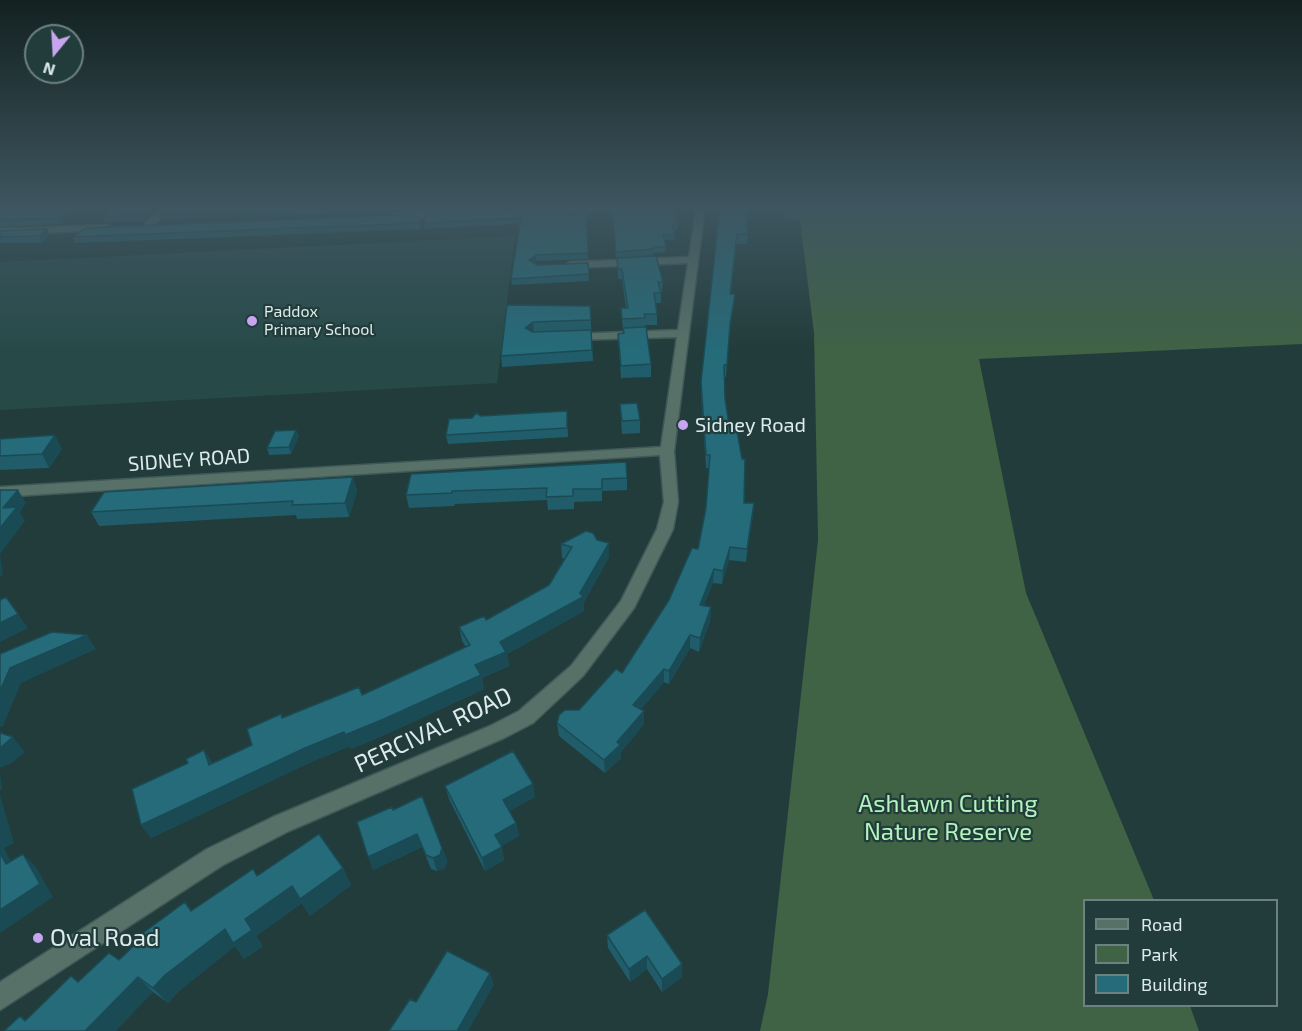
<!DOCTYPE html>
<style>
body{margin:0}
#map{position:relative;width:1302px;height:1031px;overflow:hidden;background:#223c3b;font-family:"Exo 2",sans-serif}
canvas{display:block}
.legend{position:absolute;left:1083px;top:899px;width:195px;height:108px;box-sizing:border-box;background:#223c3b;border:2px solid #6c8281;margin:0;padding:8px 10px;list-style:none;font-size:18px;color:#dcebeb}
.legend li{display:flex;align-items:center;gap:12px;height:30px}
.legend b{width:30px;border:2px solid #6c8281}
.north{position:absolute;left:24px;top:24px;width:60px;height:60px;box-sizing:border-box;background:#223c3b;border:2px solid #6c8281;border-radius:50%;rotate:198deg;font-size:16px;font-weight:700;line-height:24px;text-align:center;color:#dcebeb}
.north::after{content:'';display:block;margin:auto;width:21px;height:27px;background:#c7a6ef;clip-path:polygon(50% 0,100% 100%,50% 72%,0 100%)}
</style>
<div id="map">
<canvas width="1302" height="1031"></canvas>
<ul class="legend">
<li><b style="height:8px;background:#587168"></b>Road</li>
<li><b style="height:16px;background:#406245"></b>Park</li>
<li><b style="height:16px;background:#256b7a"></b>Building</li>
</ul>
<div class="north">N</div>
</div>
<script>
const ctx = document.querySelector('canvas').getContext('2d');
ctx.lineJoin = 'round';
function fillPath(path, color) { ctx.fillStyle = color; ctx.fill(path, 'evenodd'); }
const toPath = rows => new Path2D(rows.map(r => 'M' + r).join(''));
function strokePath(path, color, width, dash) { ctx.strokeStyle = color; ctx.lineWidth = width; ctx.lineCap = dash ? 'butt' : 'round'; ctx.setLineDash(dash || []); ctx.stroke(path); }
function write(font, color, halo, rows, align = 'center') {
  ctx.font = font + ' "Exo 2",sans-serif'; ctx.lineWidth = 4.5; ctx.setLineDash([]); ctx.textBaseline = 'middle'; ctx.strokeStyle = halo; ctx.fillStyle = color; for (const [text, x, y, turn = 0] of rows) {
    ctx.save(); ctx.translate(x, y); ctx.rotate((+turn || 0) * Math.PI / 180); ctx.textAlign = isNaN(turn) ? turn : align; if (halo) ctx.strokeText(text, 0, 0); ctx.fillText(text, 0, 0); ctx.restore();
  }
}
fillPath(toPath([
 [515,236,497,383,0,410,0,262]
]), '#274a49');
fillPath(toPath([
 [782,206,1302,206,1302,344,979,359,1026,593,1154,900,1084,900,1084,1006,1190,1006,1199,1031,760,1031,768,994,818,540,814,333,800,220,786,219]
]), '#406245');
const street = toPath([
 [166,206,175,206,151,227,145,227,145,223,166,206],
 [633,206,629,209,542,213,538,210,542,207,569,206,633,206],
 [697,206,705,206,674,451,678,502,673,529,634,608,583,676,533,723,504,738,289,831,223,865,0,1010,0,982,207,849,273,817,490,726,519,711,571,666,621,601,657,529,664,502,660,455,0,497,0,487,661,447,677,337,571,340,565,337,571,334,678,330,688,263,570,268,565,265,570,262,689,257,697,206],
 [446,211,449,212,449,216,395,218,391,215,395,212,446,211],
 [108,225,109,227,105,230,0,235,0,229,108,225]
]);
strokePath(street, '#405857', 3);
fillPath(street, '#587168');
fillPath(toPath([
 [0,206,75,212,62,224,0,227],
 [116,206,163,206,144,221,104,222,102,217],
 [169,206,411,206,412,210,162,220,160,215],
 [431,206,504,206,431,209],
 [720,206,748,234,747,244,736,244,731,294,735,294,734,305,729,335,726,377,724,377,725,399,730,431,744,503,754,503,746,562,729,560,722,584,713,583,703,606,711,607,710,621,699,652,690,648,669,684,664,682,641,709,644,724,621,752,621,758,605,773,559,736,557,723,579,710,622,673,669,600,698,549,706,508,709,468,706,468,701,394,701,382],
 [586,207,588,259,537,261,534,263,537,265,588,263,589,281,512,285,511,279,520,224,425,229,424,223,427,214,569,217],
 [612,207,678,225,677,230,674,230,675,240,664,240,666,252,654,253,652,255,616,258],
 [420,223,421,229,253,236,75,243,73,237],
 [47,229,50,235,42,243,0,243,0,231],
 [617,258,663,282,662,292,661,292,661,303,655,303,657,314,657,325,645,325,651,364,651,377,621,378,618,334,623,333,621,308,626,308,622,279,618,279],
 [507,305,590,306,593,361,502,367,501,356],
 [620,404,640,420,640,433,622,434],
 [567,411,568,437,448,444,446,435,472,418,481,416],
 [299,436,291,454,269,455,267,448],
 [0,439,62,449,49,468,0,470],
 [411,474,627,478,627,490,602,491,602,501,574,502,574,509,548,510,547,500,455,504,454,506,409,508,406,495],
 [353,477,357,491,349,517,297,519,296,515,99,526,91,512],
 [597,540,609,543,609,557,584,602,584,611,507,654,509,666,482,678,484,689,389,733,351,749,350,746,311,762,151,838,141,825,188,763,204,750,212,763,252,745,282,718,362,695,466,647,462,641,459,627,486,620,549,585,565,559,562,558,561,544],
 [445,786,535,797,509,811,516,823,519,836,501,846,504,860,485,871,449,799],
 [393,810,442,848,447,861,445,868,437,871,431,869,422,847,373,870],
 [343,868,351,885,310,916,302,903,256,936,263,946,244,959,235,946,179,991,168,1003,153,992,4,1031,20,1016,25,1020,78,982,119,960,192,911,257,876],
 [607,935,682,964,682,977,662,992,647,969,630,982,608,948]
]), '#205c69');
fillPath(toPath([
 [73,206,75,212,62,224,59,218],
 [154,206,163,206,144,221,142,215],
 [47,229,50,235,42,243,39,236],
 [536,255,537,261,530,267,529,260],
 [735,294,734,305,729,335,730,324],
 [533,322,534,333,525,328],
 [296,430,299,436,291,454,289,447],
 [55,435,62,449,49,468,42,454],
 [353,477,357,491,349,517,345,503],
 [18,490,26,503,20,512,25,521,0,554,3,575,0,577,0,528,3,508],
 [754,503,753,516,746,562,747,549],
 [609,543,609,557,584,602,584,611,507,654,509,666,482,678,484,689,389,733,351,749,345,735,475,665,500,642,580,593],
 [730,547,729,560,722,584,723,571],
 [714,569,713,583,699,618,700,605],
 [711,607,710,621,699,652,700,638],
 [18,614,28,628,0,642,0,623],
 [87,635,96,649,21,683,3,726,0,727,0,691,10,668],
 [690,635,690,648,669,684,669,671],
 [664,669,664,682,634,718,633,705],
 [644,711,644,724,621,752,621,758,605,773,604,760,617,742],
 [344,732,350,746,311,762,151,838,141,825,305,748],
 [13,737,25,752,12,763,0,768,0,748],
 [204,750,213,765,209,765],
 [0,774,2,789,0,790],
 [533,784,535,797,506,813,503,800],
 [0,795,14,843,4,848,19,878,6,864,0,853],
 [516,823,519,836,498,848,495,835],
 [417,834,422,847,373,870,368,857],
 [502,847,504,860,485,871,482,858],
 [442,848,447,861,445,868,437,871,433,858],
 [23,854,36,867,53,897,0,933,0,910],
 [343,868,351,885,310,916,300,899],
 [292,886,302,903,256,936,263,946,244,959,235,946,179,991,168,1003,153,988,165,975,225,929,245,919],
 [647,956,647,969,630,982,629,969],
 [682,964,682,977,662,992,662,979],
 [490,973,494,985,468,1031,457,1031],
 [138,977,153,992,116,1031,85,1031]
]), '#1a4b55');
const building = toPath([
 [0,206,73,206,59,218,0,220,0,206],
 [116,206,154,206,142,215,102,217,116,206],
 [169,206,370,206,160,215,169,206],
 [626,206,671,206,674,210,678,225,672,225,675,235,663,235,666,247,654,247,652,249,616,252,612,207,626,206],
 [720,206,745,206,748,234,737,234,730,294,735,294,730,324,727,365,724,365,725,399,730,431,737,431,742,459,745,459,744,503,754,503,747,549,730,547,723,571,714,569,700,605,711,607,700,638,690,635,669,671,664,669,633,705,644,711,617,742,620,745,604,760,557,723,559,715,565,710,579,710,616,669,622,673,669,600,692,548,698,549,706,508,710,455,706,455,701,382,720,206],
 [586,207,588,253,536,255,529,260,537,265,588,263,589,274,511,279,521,218,424,223,427,214,560,208,569,217,573,208,586,207],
 [416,214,420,223,73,237,86,228,416,214],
 [47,229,39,236,0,237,0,231,47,229],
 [656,256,663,282,658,282,661,293,654,293,657,314,644,314,645,318,622,319,621,308,628,308,622,269,618,269,617,258,656,256],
 [507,305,590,306,591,320,533,322,525,328,533,332,591,330,592,350,501,356,507,305],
 [646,327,651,364,621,366,618,334,624,333,623,328,646,327],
 [637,403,640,420,622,421,620,404,637,403],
 [567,411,567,428,446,435,449,419,472,418,476,413,481,416,567,411],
 [296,430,289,447,267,448,275,431,296,430],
 [55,435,42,454,0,456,0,439,55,435],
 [626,462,627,478,602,479,602,489,573,489,573,496,546,497,547,488,452,491,452,493,406,495,411,474,626,462],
 [353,477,345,503,292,505,293,501,91,512,104,492,353,477],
 [0,490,18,490,3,508,17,507,0,528,0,490],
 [586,531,593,533,597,540,609,543,580,593,583,597,500,642,506,652,475,665,481,675,384,719,345,735,344,732,305,748,141,825,132,789,188,763,186,759,204,750,209,765,252,745,247,729,281,714,282,718,359,687,362,695,470,645,459,627,484,616,486,620,549,585,572,547,561,544,586,531],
 [6,597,18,614,0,623,0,600,6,597],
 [52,632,87,635,10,668,0,691,0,654,52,632],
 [0,733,13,737,0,748,0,733],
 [513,751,533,784,503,800,516,823,495,835,502,847,482,858,445,786,513,751],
 [422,796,442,848,440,855,433,858,426,855,417,834,368,857,357,822,392,807,393,810,422,796],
 [319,834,343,868,300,899,292,886,245,919,252,930,233,943,225,929,165,975,153,988,138,977,85,1031,4,1031,20,1016,25,1021,71,976,78,982,109,953,119,960,145,935,143,933,185,902,191,911,253,869,257,876,319,834],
 [0,853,6,864,23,854,40,884,0,910,0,853],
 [645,910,682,964,662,979,647,956,629,969,607,935,645,910],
 [447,951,490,973,457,1031,389,1031,410,999,416,1002,447,951]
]);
fillPath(building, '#256b7a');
strokePath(building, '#1a4b55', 1.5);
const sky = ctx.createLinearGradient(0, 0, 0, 351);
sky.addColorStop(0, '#132120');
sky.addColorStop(0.59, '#3e5660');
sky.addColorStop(1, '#3e566000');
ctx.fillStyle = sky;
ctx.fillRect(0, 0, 1302, 351);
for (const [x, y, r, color] of [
 [252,321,6,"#c7a6ef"],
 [683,425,6,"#c7a6ef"],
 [38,938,6,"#c7a6ef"]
]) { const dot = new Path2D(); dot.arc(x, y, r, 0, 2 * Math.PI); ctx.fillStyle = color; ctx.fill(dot); strokePath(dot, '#223c3b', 2); }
write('16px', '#dcebeb', '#223c3b', [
 ["Paddox",264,312],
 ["Primary School",264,330]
], 'left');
write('20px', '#dcebeb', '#223c3b', [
 ["Sidney Road",695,425]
], 'left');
write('20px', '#dcebeb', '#223c3b', [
 ["SIDNEY ROAD",189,460,-4]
]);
write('24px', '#dcebeb', '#223c3b', [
 ["PERCIVAL ROAD",433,730,-25]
]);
write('24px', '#b2f5bb', '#223c3b', [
 ["Ashlawn Cutting",948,804],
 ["Nature Reserve",948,832]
]);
write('24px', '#dcebeb', '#223c3b', [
 ["Oval Road",50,938]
], 'left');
</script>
